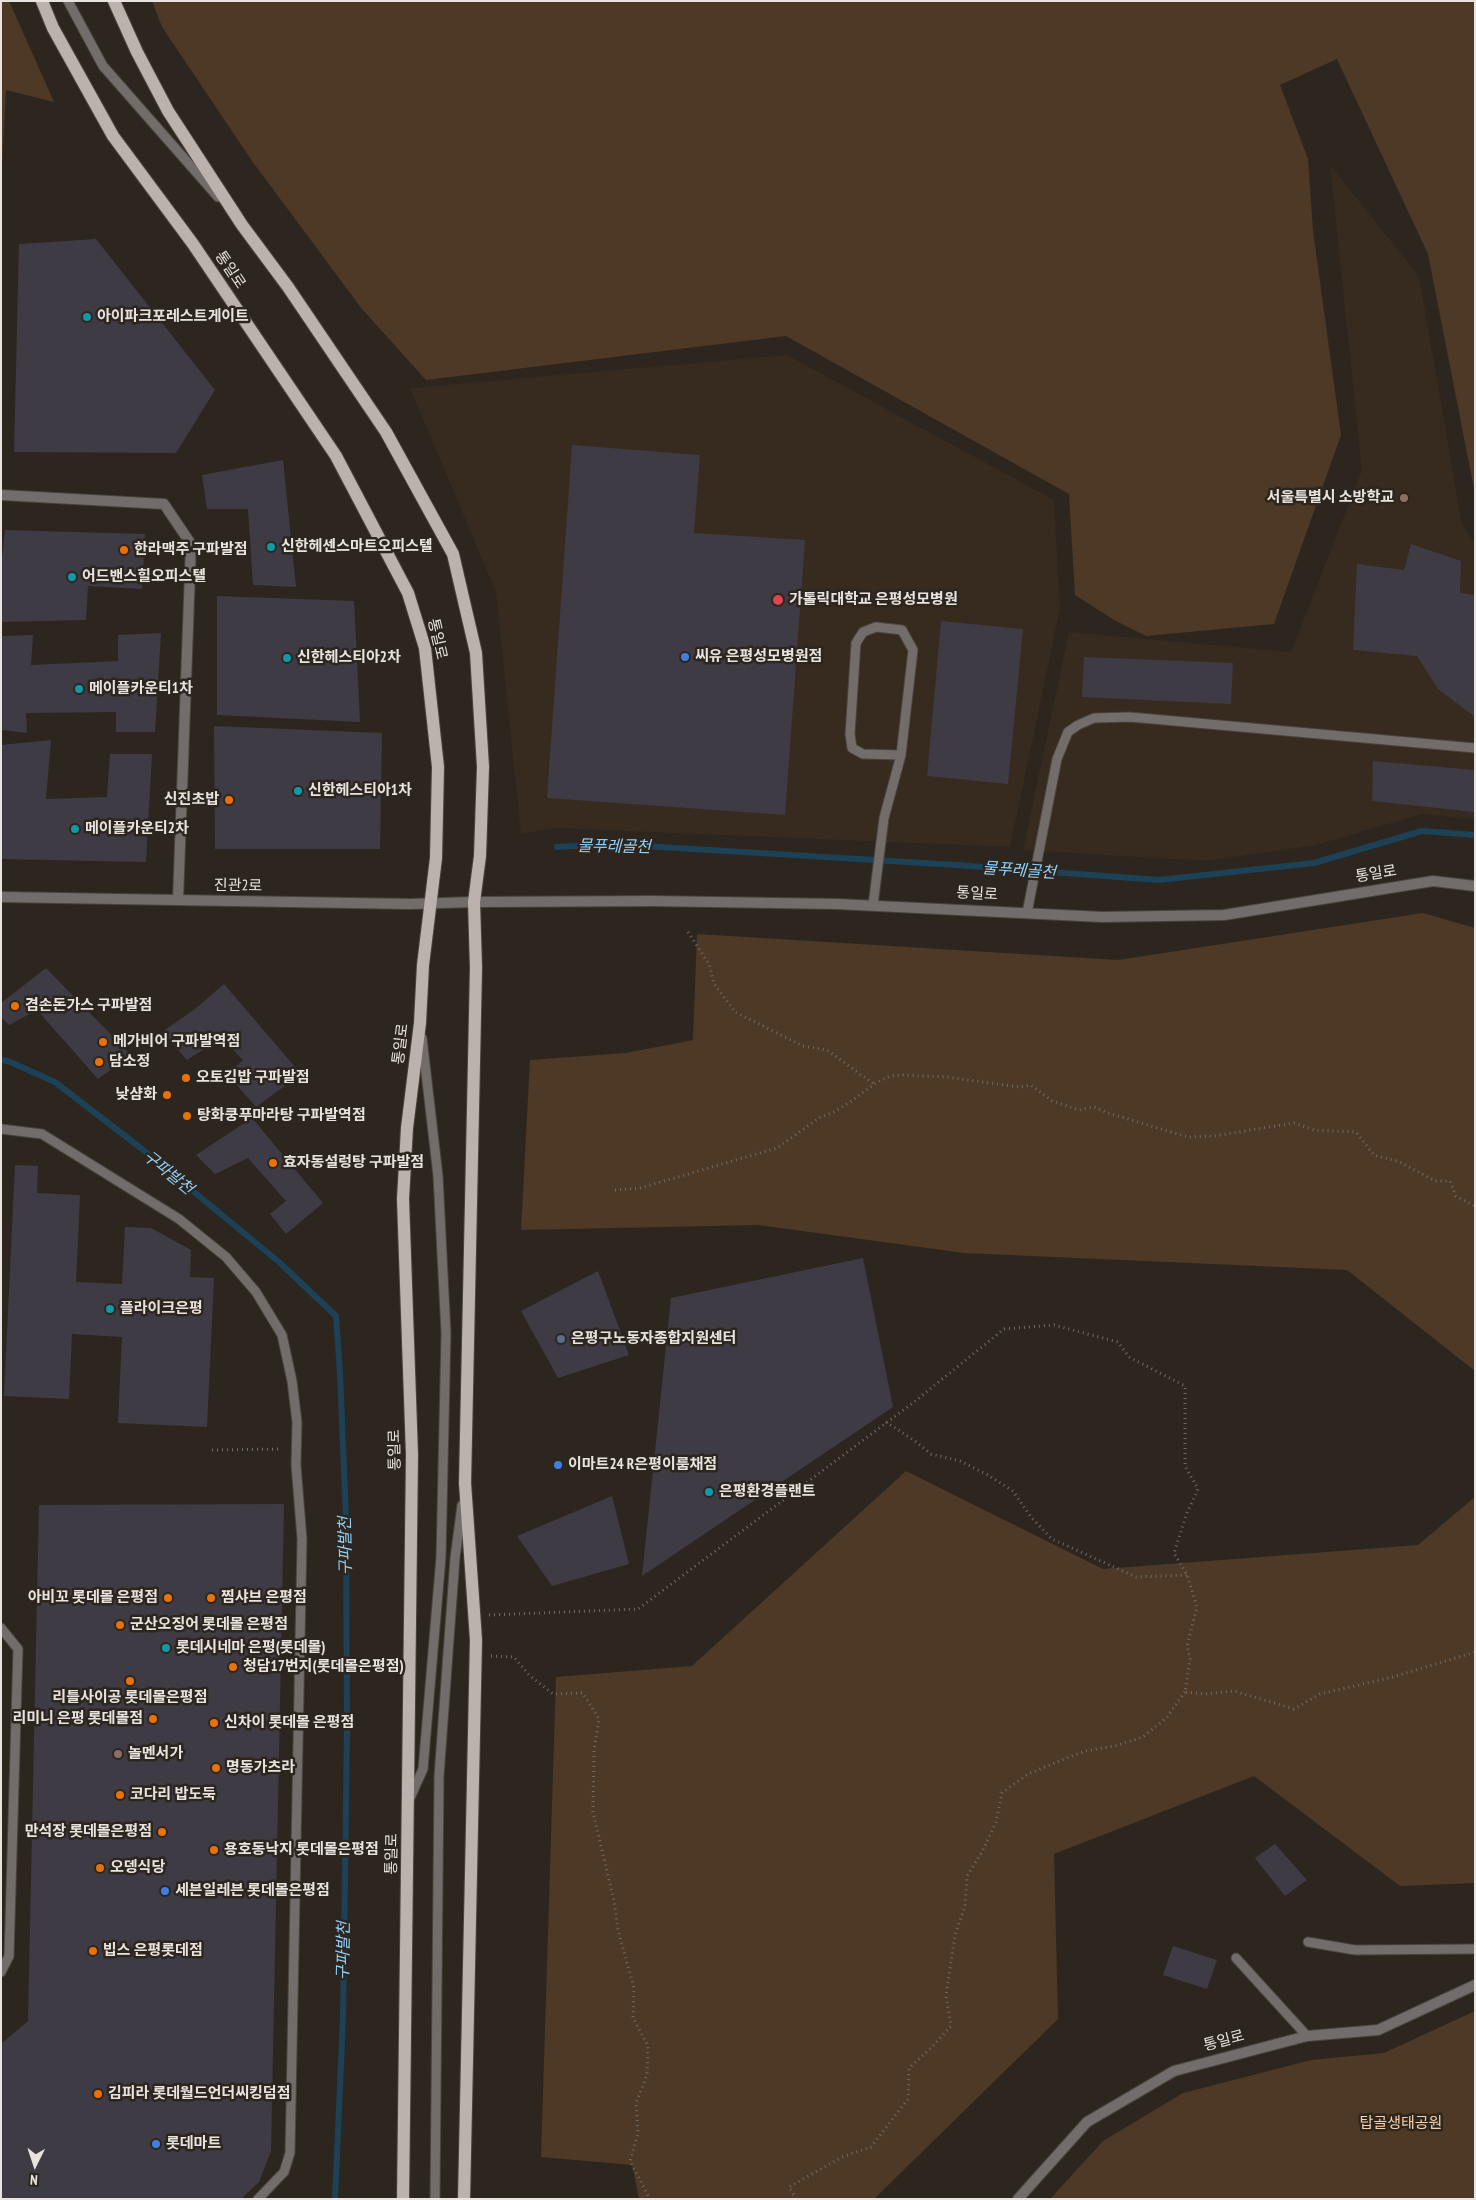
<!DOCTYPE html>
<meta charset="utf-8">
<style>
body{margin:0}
#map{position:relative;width:1476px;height:2200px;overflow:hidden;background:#2d261f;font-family:"PT Sans Narrow",sans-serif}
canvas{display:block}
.frame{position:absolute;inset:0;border:2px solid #e8e3df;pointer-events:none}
.north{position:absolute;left:10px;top:2140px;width:50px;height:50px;-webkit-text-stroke:4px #2d261f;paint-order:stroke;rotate:184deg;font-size:14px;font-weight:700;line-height:20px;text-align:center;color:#e8e3df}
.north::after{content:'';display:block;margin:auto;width:18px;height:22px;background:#e8e3df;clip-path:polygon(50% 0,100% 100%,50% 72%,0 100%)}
</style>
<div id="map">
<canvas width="1476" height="2200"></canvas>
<div class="frame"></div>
<div class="north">N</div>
</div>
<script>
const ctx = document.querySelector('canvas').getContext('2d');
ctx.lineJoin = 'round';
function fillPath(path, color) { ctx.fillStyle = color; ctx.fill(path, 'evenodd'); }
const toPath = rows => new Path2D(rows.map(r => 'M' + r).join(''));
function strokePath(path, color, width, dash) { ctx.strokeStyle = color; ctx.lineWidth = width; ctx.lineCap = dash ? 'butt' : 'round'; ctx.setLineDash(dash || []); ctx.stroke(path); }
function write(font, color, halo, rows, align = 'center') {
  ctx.font = font + ' "PT Sans Narrow","Noto Sans KR",sans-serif'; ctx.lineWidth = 5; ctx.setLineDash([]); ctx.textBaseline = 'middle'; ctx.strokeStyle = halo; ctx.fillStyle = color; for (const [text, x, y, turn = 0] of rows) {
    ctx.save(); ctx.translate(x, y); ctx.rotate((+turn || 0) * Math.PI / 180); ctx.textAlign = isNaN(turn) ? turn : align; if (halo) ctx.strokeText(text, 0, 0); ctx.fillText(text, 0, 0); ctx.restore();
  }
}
fillPath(toPath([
 [1330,165,1419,276,1462,525,1475,543,1475,819,1422,814,1316,845,1206,861,1023,850,1069,632,1291,652,1362,470],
 [787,355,1054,500,1060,608,1010,847,554,828,521,834,496,592,410,388]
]), '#372b1f');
fillPath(toPath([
 [1,1,9,1,54,102,6,90,1,185],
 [152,1,1475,1,1475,494,1428,254,1337,59,1280,85,1308,159,1313,231,1341,435,1274,624,1146,636,1114,620,1075,595,1069,494,786,336,426,380,362,309,252,161,162,27],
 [1423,913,1475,928,1475,1371,1347,1270,964,1253,758,1225,521,1230,530,1060,626,1053,693,1040,697,934,1118,960],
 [906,1471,1103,1569,1418,1545,1475,1497,1475,1883,1400,1886,1254,1776,1054,1854,1058,2019,874,2199,639,2199,632,2165,541,2157,556,1677,692,1666],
 [1475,2011,1475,2199,1050,2199,1103,2141,1183,2093,1311,2060,1384,2053]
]), '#4d3925');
strokePath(toPath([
 [557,847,612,844,956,865,1159,880,1314,863,1422,831,1475,835],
 [1,1060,8,1061,55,1082,142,1149,279,1262,336,1316,340,1373,346,1520,347,1729,343,2018,335,2199]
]), '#1d4257', 6);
fillPath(toPath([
 [96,239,215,390,176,453,14,452,19,244],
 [572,445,700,455,694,533,805,540,785,815,547,798],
 [283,460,296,587,253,585,248,509,207,509,202,475],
 [5,530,145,534,142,589,88,586,86,620,1,622,1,568],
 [1411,544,1461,561,1460,593,1475,595,1475,717,1438,689,1417,656,1353,650,1357,564,1404,570],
 [217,596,354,601,360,722,217,715],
 [941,621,1023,629,1008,784,927,776],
 [161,633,155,732,116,732,116,712,26,713,27,733,1,730,1,636,33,635,31,665,118,661,118,635],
 [1084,657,1233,663,1231,704,1082,697],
 [214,726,382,733,380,849,215,849],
 [51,740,46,799,107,797,110,754,152,754,146,862,1,859,1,745],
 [1373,761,1475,770,1475,812,1372,801],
 [46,968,131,1055,98,1079,37,1010,9,1025,1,1017,1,1003],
 [224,984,301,1074,256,1107,227,1074,243,1060,222,1038,187,1060,162,1032,195,1009],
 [252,1118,323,1203,286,1234,270,1214,286,1201,248,1158,215,1174,196,1155],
 [15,1165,38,1166,37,1193,80,1195,76,1282,122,1284,125,1227,151,1228,191,1250,190,1277,214,1278,207,1427,118,1423,122,1337,72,1334,69,1399,4,1396],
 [863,1258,893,1407,642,1576,671,1298],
 [598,1271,629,1355,558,1378,521,1311],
 [612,1496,629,1564,552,1586,517,1536],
 [284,1504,271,2151,259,2182,241,2199,1,2199,1,2044,28,2021,39,1505],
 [1275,1844,1307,1880,1285,1896,1255,1858],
 [1173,1946,1217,1960,1207,1989,1163,1975]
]), '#3e3b44');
const service = toPath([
 [68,1,103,66,218,197],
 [873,905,884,818,901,755,913,650,902,630,876,627,863,632,856,643,850,734,852,748,863,754,901,755],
 [1027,913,1057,759,1068,732,1078,725,1094,718,1130,717,1475,748],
 [1,1129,42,1134,179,1219,226,1257,256,1292,282,1335,292,1381,297,1422,296,1465,302,1539,290,2153,284,2172,258,2199],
 [1,1628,18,1649,9,1956,1,1972],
 [410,1798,423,1769,441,1557,446,1333,438,1176,422,1038],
 [1308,1942,1355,1950,1475,1949],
 [1236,1958,1307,2036],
 [435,2199,439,1776,455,1558,462,1505]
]);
const minor = toPath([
 [1,495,164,504,191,544,178,900],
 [474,902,653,901,837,904,1102,917,1224,915,1433,881,1475,886],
 [1018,2199,1087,2122,1174,2071,1307,2036,1378,2030,1475,1985]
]);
const tertiary = toPath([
 [1,897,410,904,474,902]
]);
const primary = toPath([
 [42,1,53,28,113,136,193,244,336,456,408,593,425,648,438,767,436,858,423,965,420,1023,407,1128,403,1199,412,1455,403,2199],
 [114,1,137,52,168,111,242,225,288,287,386,432,453,554,476,653,483,767,480,856,474,902,476,968,465,1483,476,1640,464,2199]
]);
strokePath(service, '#4b443e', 11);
strokePath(minor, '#4b443e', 12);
strokePath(tertiary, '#4b443e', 12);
strokePath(primary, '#4b443e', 14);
strokePath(toPath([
 [688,932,709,964,714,984,735,1012,803,1046,827,1050,874,1084],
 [615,1190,640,1188,777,1148,819,1118,836,1111,853,1100,874,1084,890,1076,903,1075,947,1077,1019,1087,1031,1085,1052,1101,1079,1110,1094,1107,1108,1113,1188,1137,1214,1136,1294,1123,1314,1130,1356,1132,1374,1155,1400,1162,1435,1181,1450,1181,1456,1196,1475,1206],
 [886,1422,915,1441,931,1454,960,1461,988,1475,1013,1491,1031,1517,1052,1539,1136,1577,1187,1575],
 [212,1450,282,1449],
 [489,1615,638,1609,914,1402,1004,1329,1054,1325,1118,1342,1129,1357,1185,1386,1185,1466,1198,1489,1187,1513,1174,1553,1187,1575,1197,1607,1187,1646,1190,1659,1185,1692,1205,1694,1234,1691,1294,1709,1320,1694,1393,1677,1475,1652],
 [491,1656,514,1657,529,1675,553,1694,583,1693,599,1719,594,1750,593,1812,614,1901,618,1930,634,1988,633,2018,648,2046,647,2075,636,2103,638,2133,630,2161,650,2199],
 [796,2199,789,2187,842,2157,871,2147,908,2099,909,2068,931,2048,951,2026,946,1996,955,1935,965,1906,967,1876,983,1850,996,1822,1002,1793,1028,1774,1057,1762,1085,1751,1115,1746,1143,1737,1167,1717,1185,1692]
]), '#716b65', 3, [1, 4]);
strokePath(service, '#726d6a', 9);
strokePath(minor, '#726d6a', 10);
strokePath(tertiary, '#726d6a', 10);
strokePath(primary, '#bcb2ad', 12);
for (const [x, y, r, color] of [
 [87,317,5,"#0f9aa8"],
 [1404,498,5,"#8d6e63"],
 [271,547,5,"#0f9aa8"],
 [124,550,5,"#e8710a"],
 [72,577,5,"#0f9aa8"],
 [778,600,6,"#e0444e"],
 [685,657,5,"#3f7fe0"],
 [287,658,5,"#0f9aa8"],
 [79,689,5,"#0f9aa8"],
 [298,791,5,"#0f9aa8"],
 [229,800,5,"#e8710a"],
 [75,829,5,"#0f9aa8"],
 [15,1006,5,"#e8710a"],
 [103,1042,5,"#e8710a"],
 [99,1062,5,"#e8710a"],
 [186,1078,5,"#e8710a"],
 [167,1095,5,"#e8710a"],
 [187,1116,5,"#e8710a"],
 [273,1163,5,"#e8710a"],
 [110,1309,5,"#0f9aa8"],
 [561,1339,5,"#5c6f8a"],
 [558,1465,5,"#3f7fe0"],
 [709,1492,5,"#0f9aa8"],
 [168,1598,5,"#e8710a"],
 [211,1598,5,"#e8710a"],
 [120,1625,5,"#e8710a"],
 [166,1648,5,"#0f9aa8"],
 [233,1667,5,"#e8710a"],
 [130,1681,5,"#e8710a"],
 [153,1719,5,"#e8710a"],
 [214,1723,5,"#e8710a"],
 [118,1754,5,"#8d6e63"],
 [216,1768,5,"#e8710a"],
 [120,1795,5,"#e8710a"],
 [162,1832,5,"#e8710a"],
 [214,1850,5,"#e8710a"],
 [100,1868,5,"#e8710a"],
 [165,1891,5,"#3f7fe0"],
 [93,1951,5,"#e8710a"],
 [98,2094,5,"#e8710a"],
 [156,2144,5,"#3f7fe0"]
]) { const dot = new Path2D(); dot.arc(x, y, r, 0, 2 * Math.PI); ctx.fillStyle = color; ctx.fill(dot); strokePath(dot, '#2d261f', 2); }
write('15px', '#e8e3df', '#2d261f', [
 ["통일로",230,270,56],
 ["통일로",437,639,77],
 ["통일로",1376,874,-9],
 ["진관2로",238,886,1],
 ["통일로",977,894,3],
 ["통일로",401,1044,-83],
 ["통일로",395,1450,-91],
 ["통일로",392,1854,-89],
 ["통일로",1224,2041,-15]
]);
write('bold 15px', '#e8e3df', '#2d261f', [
 ["아이파크포레스트게이트",97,317],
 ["서울특별시 소방학교",1394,498,"right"],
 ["신한헤센스마트오피스텔",281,547],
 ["한라맥주 구파발점",134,550],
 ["어드밴스힐오피스텔",82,577],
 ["가톨릭대학교 은평성모병원",789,600],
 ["씨유 은평성모병원점",695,657],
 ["신한헤스티아2차",297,658],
 ["메이플카운티1차",89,689],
 ["신한헤스티아1차",308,791],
 ["신진초밥",219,800,"right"],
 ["메이플카운티2차",85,829],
 ["겸손돈가스 구파발점",25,1006],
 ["메가비어 구파발역점",113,1042],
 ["담소정",109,1062],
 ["오토김밥 구파발점",196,1078],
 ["낮샴화",157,1095,"right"],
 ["탕화쿵푸마라탕 구파발역점",197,1116],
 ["효자동설렁탕 구파발점",283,1163],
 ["플라이크은평",120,1309],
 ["은평구노동자종합지원센터",571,1339],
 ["이마트24 R은평이룸채점",568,1465],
 ["은평환경플랜트",719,1492],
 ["아비꼬 롯데몰 은평점",158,1598,"right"],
 ["찜샤브 은평점",221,1598],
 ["군산오징어 롯데몰 은평점",130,1625],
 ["롯데시네마 은평(롯데몰)",176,1648],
 ["청담17번지(롯데몰은평점)",243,1667],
 ["리틀사이공 롯데몰은평점",130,1698,"center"],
 ["리미니 은평 롯데몰점",143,1719,"right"],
 ["신차이 롯데몰 은평점",224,1723],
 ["놀멘서가",128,1754],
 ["명동가츠라",226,1768],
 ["코다리 밥도둑",130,1795],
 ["만석장 롯데몰은평점",152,1832,"right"],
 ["용호동낙지 롯데몰은평점",224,1850],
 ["오뎅식당",110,1868],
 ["세븐일레븐 롯데몰은평점",175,1891],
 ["빕스 은평롯데점",103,1951],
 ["김피라 롯데월드언더씨킹덤점",108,2094],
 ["롯데마트",166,2144]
], 'left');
write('15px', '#f9d0a9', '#2d261f', [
 ["탑골생태공원",1401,2124]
]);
write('italic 16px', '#90d0f9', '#2d261f', [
 ["물푸레골천",614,847,1],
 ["물푸레골천",1019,871,4],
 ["구파발천",168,1173,39],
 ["구파발천",346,1546,-91],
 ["구파발천",344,1951,-89]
]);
</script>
